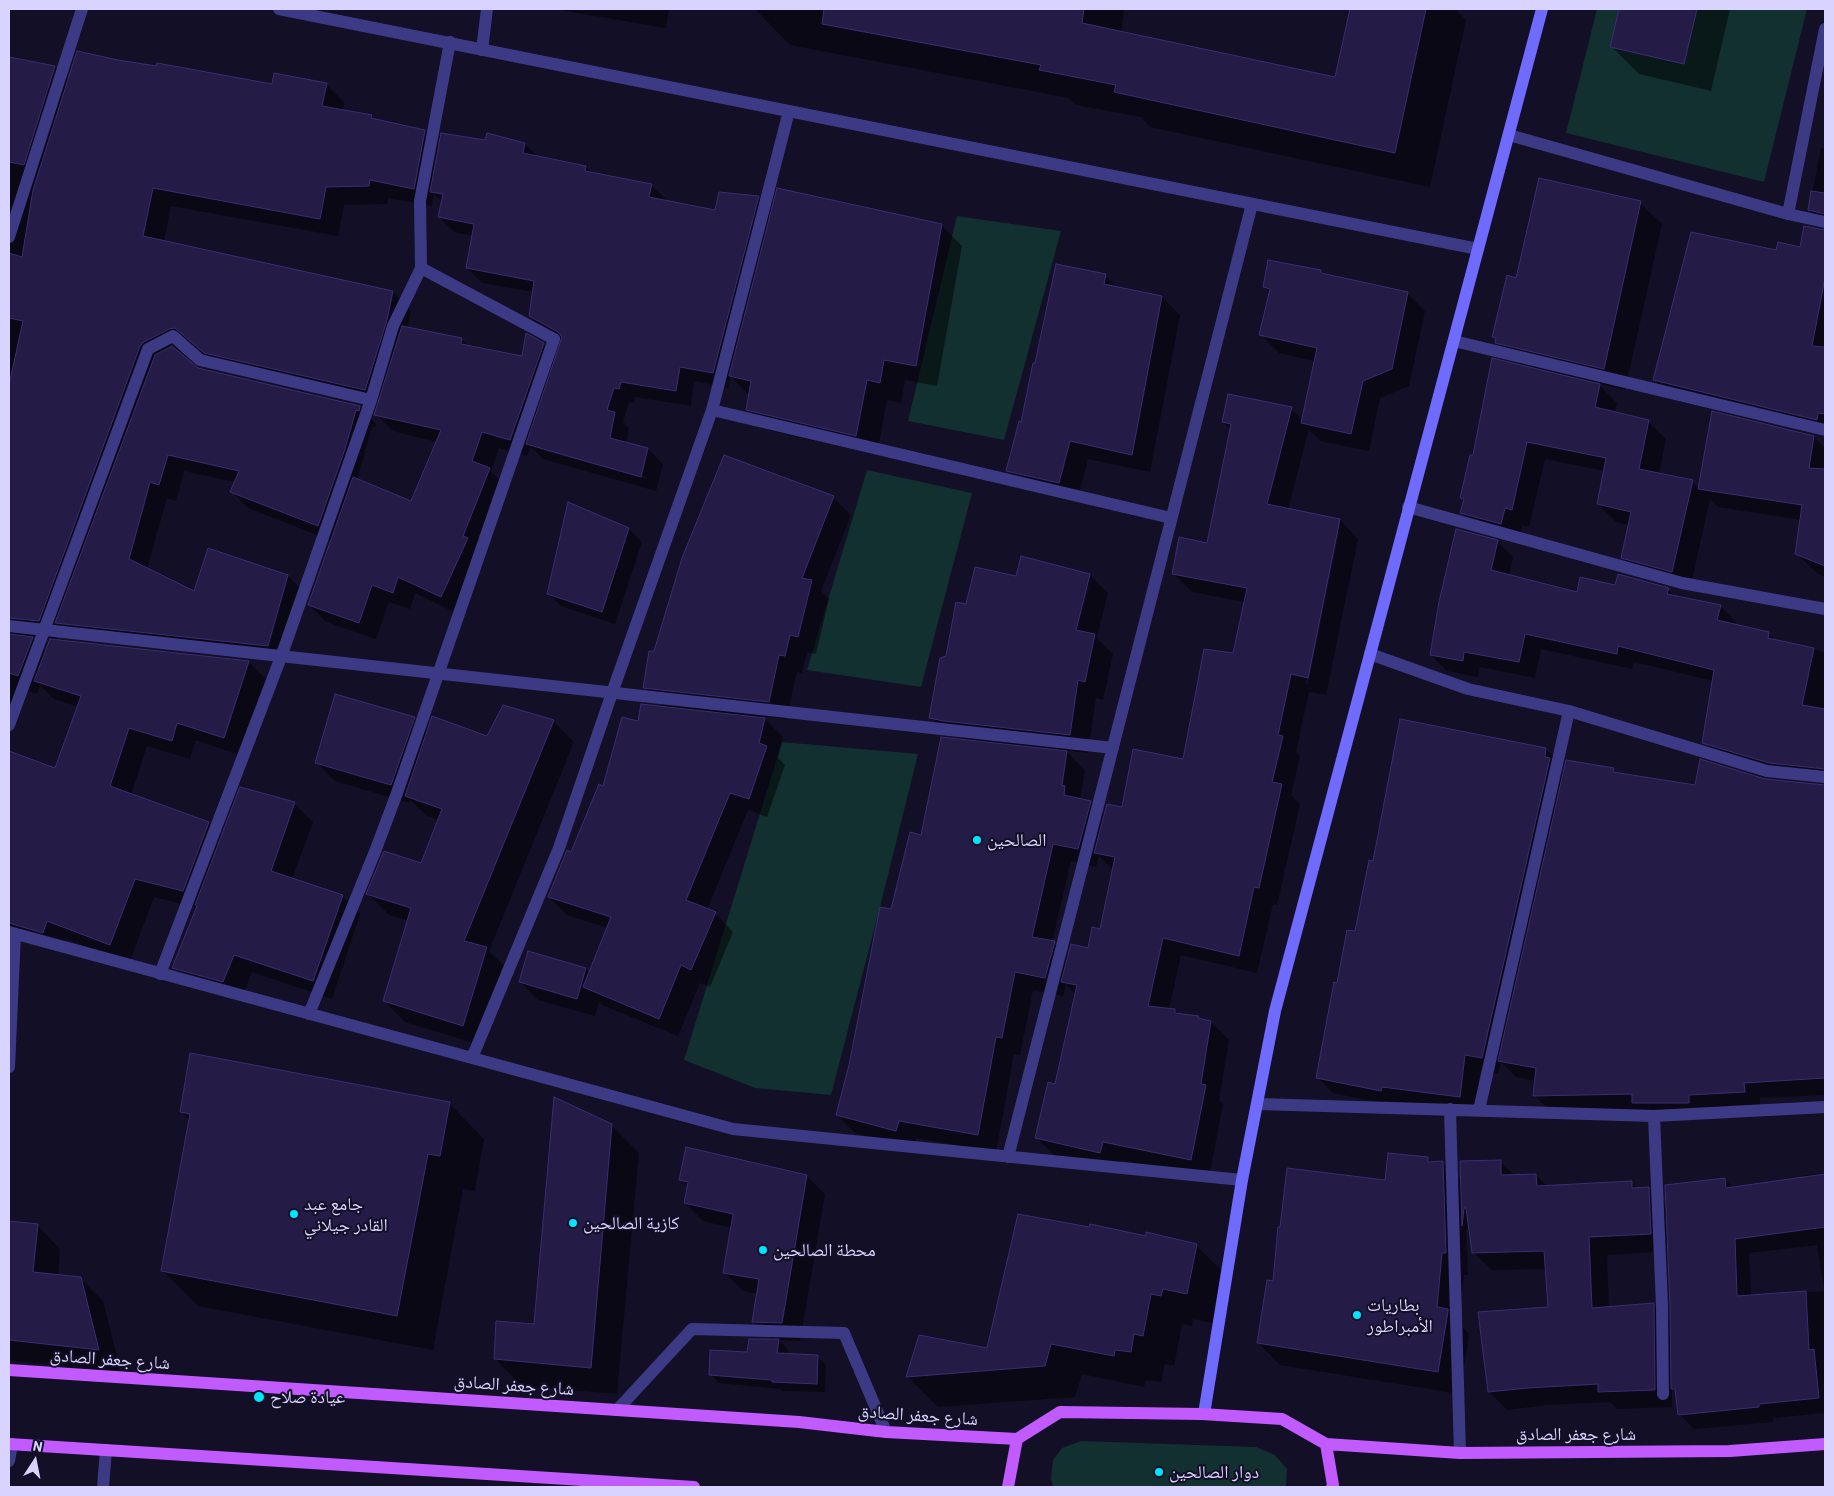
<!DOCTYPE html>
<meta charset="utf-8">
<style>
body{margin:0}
#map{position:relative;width:1834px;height:1496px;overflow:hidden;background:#130f26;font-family:Barlow,sans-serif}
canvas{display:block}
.frame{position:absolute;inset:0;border:10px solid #d9d4ff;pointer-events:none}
.north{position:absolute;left:10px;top:1436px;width:50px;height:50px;-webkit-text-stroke:4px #130f26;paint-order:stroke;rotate:11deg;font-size:14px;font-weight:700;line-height:20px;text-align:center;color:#d9d4ff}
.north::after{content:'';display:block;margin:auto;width:18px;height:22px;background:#d9d4ff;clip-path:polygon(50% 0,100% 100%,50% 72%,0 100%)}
</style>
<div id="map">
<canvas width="1834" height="1496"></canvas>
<div class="frame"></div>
<div class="north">N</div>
</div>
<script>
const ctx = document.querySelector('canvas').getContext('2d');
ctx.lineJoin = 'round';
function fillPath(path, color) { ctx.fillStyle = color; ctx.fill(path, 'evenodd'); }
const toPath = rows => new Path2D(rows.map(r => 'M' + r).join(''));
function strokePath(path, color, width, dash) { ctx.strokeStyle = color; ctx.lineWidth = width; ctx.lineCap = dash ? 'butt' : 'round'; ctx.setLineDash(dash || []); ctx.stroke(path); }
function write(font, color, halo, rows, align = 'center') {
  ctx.font = font + ' Barlow,"Noto Naskh Arabic",sans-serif'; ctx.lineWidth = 4; ctx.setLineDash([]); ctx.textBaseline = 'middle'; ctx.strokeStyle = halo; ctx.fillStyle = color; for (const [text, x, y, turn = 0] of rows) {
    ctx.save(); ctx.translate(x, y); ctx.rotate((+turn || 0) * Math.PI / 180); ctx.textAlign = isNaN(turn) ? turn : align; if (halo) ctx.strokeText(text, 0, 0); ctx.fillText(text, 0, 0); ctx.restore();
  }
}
fillPath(toPath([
 [1597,9,1807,9,1764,182,1566,133],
 [957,216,1061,231,1004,440,908,421],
 [867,470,972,493,921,687,807,670],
 [782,742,918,754,880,907,831,1095,755,1088,684,1060],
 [1081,1441,1256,1447,1275,1455,1287,1469,1286,1487,1053,1487,1051,1478,1053,1460,1062,1448]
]), '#12302f');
fillPath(toPath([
 [554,9,669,9,666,28],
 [755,9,1124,9,1121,33,1336,79,1351,9,1455,9,1466,20,1430,187,1150,127,1141,117,1076,105,1069,98,790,45],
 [1620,9,1730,9,1711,91,1639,74,1611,46],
 [9,58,55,67,69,81,118,62,273,85,326,84,344,102,343,111,372,116,376,121,424,131,440,146,486,142,525,144,539,158,586,167,592,173,651,185,667,200,666,202,716,212,758,197,773,211,941,225,962,246,937,386,905,380,901,403,887,400,877,455,768,430,747,409,750,396,731,377,728,388,694,381,691,406,635,397,634,403,629,402,623,422,629,429,626,443,648,449,663,464,656,491,543,459,531,447,527,456,499,448,491,471,506,487,458,614,415,593,410,609,389,602,376,639,326,622,309,605,332,541,248,508,232,492,235,482,184,471,176,501,167,498,147,569,195,593,208,550,288,576,304,592,284,662,61,627,56,641,249,662,267,680,242,756,196,740,190,759,147,746,131,795,209,823,222,837,294,803,313,822,292,879,342,896,360,914,332,999,252,972,241,999,192,986,174,968,198,908,154,897,129,963,66,939,61,950,9,934,9,752,56,769,79,707,54,699,40,685,37,694,21,689,9,722],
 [434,194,442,202,439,217,454,232,474,236,467,268,482,283,534,292,530,316,545,331,562,340,557,357,543,344,523,357,469,347,462,340,407,328,411,310,393,292,164,241,171,206,338,236,344,205,387,204,388,198,432,206],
 [194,346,224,371,378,407,376,414,393,431,437,442,412,503,357,480,372,426,375,427,376,424,360,407,198,369,178,352,188,347],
 [544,448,647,477,647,479,544,451],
 [30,636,51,638,46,652],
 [1821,148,1825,149,1825,226,1809,210],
 [1640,203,1662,224,1625,390,1597,383,1617,403,1615,413,1649,422,1666,439,1659,474,1692,482,1700,489,1814,437,1825,448,1825,494,1822,511,1825,511,1825,577,1817,573,1796,553,1801,520,1718,507,1710,499,1690,589,1640,575,1623,557,1630,525,1616,522,1598,504,1605,471,1545,459,1529,527,1522,525,1519,541,1479,530,1462,513,1464,501,1461,497,1474,457,1521,367,1497,342,1497,340,1493,336,1517,280],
 [1805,227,1825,231,1825,436,1675,400,1655,380,1777,252,1801,248],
 [1321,271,1325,275,1407,293,1425,311,1409,386,1380,398,1369,451,1320,441,1309,429,1288,509,1340,520,1358,539,1326,695,1309,692,1296,752,1300,756,1291,795,1300,804,1277,905,1273,904,1257,973,1181,955,1169,1009,1175,1010,1180,1015,1198,1017,1200,1020,1211,1022,1229,1040,1219,1100,1223,1104,1209,1177,1121,1160,1119,1170,1055,1156,1037,1138,1055,1085,1076,994,1066,985,1063,996,1033,990,1020,1055,1014,1054,996,1152,916,1138,914,1148,855,1133,837,1115,892,911,922,836,965,741,965,739,949,735,931,717,947,657,967,605,1017,577,1022,557,1090,575,1108,593,1097,638,1113,654,1103,700,1096,698,1088,753,1065,750,1085,770,1080,800,1090,802,1105,816,1123,809,1184,760,1234,655,1245,602,1192,592,1173,573,1208,544,1231,430,1223,422,1291,409,1303,420,1315,361,1279,353,1261,335,1270,293,1264,287],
 [1336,532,1339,532,1308,684,1306,684],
 [1086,586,1089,586,1075,637,1073,636],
 [1099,856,1114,871,1101,930,1089,949,1069,957,1052,942,1071,861,1096,867],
 [1105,275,1117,288,1162,297,1180,315,1150,472,1088,459,1077,501,1026,489,1008,471,1022,423,1036,365],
 [833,498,851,515,821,591,829,599,816,654,807,652,802,673,797,672,786,719,762,716,783,737,778,758,785,765,767,817,748,810,707,910,715,913,733,932,710,987,700,983,678,1036,602,1005,599,1002,595,1016,538,1000,520,982,585,969,590,973,608,928,567,915,549,897,604,788,639,723,665,708,645,687,655,653],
 [629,529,642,542,615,624,561,606,548,593],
 [1497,541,1513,557,1509,576,1578,593,1616,587,1668,589,1676,597,1720,606,1736,622,1735,626,1768,633,1776,641,1825,652,1825,783,1720,759,1704,742,1714,681,1634,662,1632,669,1541,649,1535,678,1480,667,1478,677,1447,671,1431,655],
 [414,718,428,732,488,738,553,721,574,742,489,951,507,969,484,1046,405,1022,384,1001,409,921,389,915,368,894,422,864,439,820,427,816,410,800,409,803,335,781,317,763],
 [1546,749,1562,765,1561,770,1564,774,1613,770,1617,774,1696,786,1766,780,1825,786,1825,1095,1760,1098,1760,1108,1704,1110,1550,1111,1534,1095,1536,1081,1516,1077,1501,1062,1498,1074,1481,1070,1475,1112,1398,1102,1397,1106,1333,1093,1317,1077,1338,984,1356,933,1374,862],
 [449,1103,484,1139,475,1191,463,1189,433,1350,198,1306,163,1271,190,1121,181,1111],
 [611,1125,639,1153,617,1394,522,1386,495,1359,535,1325],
 [1428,1159,1432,1163,1443,1163,1461,1181,1500,1161,1515,1176,1536,1175,1547,1186,1632,1182,1638,1189,1648,1188,1667,1207,1725,1179,1733,1188,1804,1178,1804,1175,1825,1173,1825,1413,1773,1418,1773,1422,1694,1429,1679,1414,1677,1393,1672,1388,1672,1407,1617,1409,1610,1402,1547,1405,1507,1410,1489,1392,1549,1308,1547,1269,1491,1270,1473,1252,1471,1233,1466,1229,1468,1275,1464,1275,1459,1323,1469,1334,1460,1394,1280,1365,1258,1342,1274,1282,1386,1182],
 [1817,1245,1824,1291,1751,1296,1749,1253],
 [1669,1251,1672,1323,1653,1305,1609,1308,1607,1255],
 [807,1176,825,1194,800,1341,779,1340,788,1350,787,1355,817,1356,826,1365,825,1392,782,1391,780,1389,719,1383,710,1374,772,1340,753,1322,758,1294,743,1291,725,1273,732,1228,703,1221,685,1203,688,1187,681,1179],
 [9,1222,38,1226,60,1249,58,1276,80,1278,103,1301,121,1373,9,1360],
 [1147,1238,1196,1245,1227,1276,1217,1324,1193,1319,1192,1326,1182,1324,1174,1366,1165,1364,1161,1382,1146,1380,1144,1387,1082,1374,1075,1397,938,1407,908,1377,988,1350]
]), '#0007');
const building = toPath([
 [824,9,1084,9,1082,23,1335,77,1350,9,1426,9,1395,153,1114,92,1116,85,1039,70,1041,65,822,24,824,9],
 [1619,9,1697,9,1684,64,1610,47,1619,9],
 [77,51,118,60,156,66,157,63,272,84,274,73,327,83,322,106,372,115,371,118,425,130,414,189,370,180,369,186,326,187,320,219,153,188,143,236,393,291,387,320,365,390,204,353,175,328,169,329,144,342,140,346,39,621,9,618,9,385,23,321,9,318,9,253,22,257,33,190,77,51],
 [9,57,55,66,24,165,9,162,9,57],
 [441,133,485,140,487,133,525,143,523,153,586,166,585,171,652,184,649,197,715,210,719,192,759,196,713,373,680,367,676,391,621,382,619,389,614,388,607,410,615,412,610,438,648,448,641,477,526,444,562,337,558,332,529,316,534,281,466,268,474,224,438,217,443,194,430,192,441,133],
 [1539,178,1641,201,1604,369,1495,343,1496,338,1492,337,1507,275,1516,278,1539,178],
 [777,188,942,224,916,366,884,360,880,383,867,380,856,436,746,410,751,381,729,376,777,188],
 [1811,191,1825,193,1825,214,1808,210,1811,191],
 [1804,226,1825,230,1825,278,1812,346,1825,347,1825,414,1818,413,1817,420,1653,380,1691,232,1776,250,1778,242,1800,247,1804,226],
 [1268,260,1321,270,1321,273,1408,292,1392,369,1363,381,1351,434,1301,423,1317,348,1259,335,1270,289,1263,287,1268,260],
 [1056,264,1106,274,1104,284,1162,296,1132,455,1070,441,1059,483,1006,471,1019,421,1021,422,1033,363,1035,363,1056,264],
 [402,326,462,338,461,344,522,356,526,333,544,343,510,440,482,432,472,461,490,468,463,536,468,538,441,597,398,577,393,593,372,585,359,623,308,605,353,477,411,501,441,430,374,415,402,326],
 [172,346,198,368,360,406,359,411,356,410,345,449,318,526,230,492,239,471,168,455,159,485,150,482,129,559,194,591,208,548,288,575,268,646,55,623,155,355,172,346],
 [1492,358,1600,384,1595,407,1649,420,1639,469,1693,480,1672,572,1621,558,1631,512,1597,504,1606,458,1527,442,1512,510,1505,508,1501,524,1460,513,1464,499,1460,498,1470,455,1473,455,1492,358],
 [1228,394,1292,407,1267,504,1340,519,1308,678,1291,674,1278,735,1283,736,1272,782,1282,784,1259,888,1254,887,1239,956,1163,938,1148,1006,1175,1009,1175,1013,1199,1016,1198,1018,1211,1021,1201,1084,1206,1085,1191,1160,1103,1142,1100,1153,1035,1138,1048,1082,1055,1084,1077,985,1061,982,1071,944,1088,948,1092,927,1100,929,1115,857,1094,853,1107,804,1122,807,1133,749,1183,759,1204,649,1233,653,1247,588,1172,574,1179,537,1207,543,1231,424,1222,422,1228,394],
 [1712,411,1814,436,1809,468,1825,469,1825,566,1795,554,1802,505,1698,489,1712,411],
 [724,455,834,496,802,578,812,580,798,637,790,635,785,656,779,655,769,702,643,688,649,651,654,651,682,558,724,455],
 [568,502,629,528,602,612,547,594,568,502],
 [1456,529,1498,540,1491,570,1577,592,1580,577,1615,585,1618,574,1669,588,1667,594,1721,605,1717,620,1769,632,1768,638,1814,648,1802,705,1825,709,1825,769,1769,763,1702,743,1714,670,1618,646,1617,654,1525,634,1519,662,1464,652,1463,661,1430,655,1439,602,1456,529],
 [1021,556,1090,574,1076,630,1095,634,1085,682,1078,680,1070,735,944,721,929,718,940,658,946,656,956,602,966,604,975,567,1016,576,1021,556],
 [9,634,33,637,18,676,9,673,9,634],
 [50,639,249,661,224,738,177,723,172,741,129,728,110,786,209,822,183,891,135,879,110,945,47,921,43,933,9,923,9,751,55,768,81,696,34,681,50,639],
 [335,694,415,717,391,785,315,763,335,694],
 [641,704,765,718,759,743,767,746,749,799,730,793,686,900,716,912,691,970,681,965,659,1019,583,987,611,917,548,897,567,850,571,852,599,784,603,786,622,717,638,721,641,704],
 [503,705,554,720,464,941,487,947,463,1026,383,1001,411,908,366,894,384,851,421,863,442,809,405,796,432,716,487,736,503,705],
 [1400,719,1546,748,1545,757,1550,758,1482,1058,1465,1055,1460,1097,1382,1087,1381,1091,1316,1078,1334,982,1337,983,1347,930,1355,931,1369,860,1373,861,1400,719],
 [941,737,1067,751,1062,785,1065,786,1064,795,1091,801,1078,849,1053,844,1032,937,1055,941,1045,978,1015,972,1002,1038,996,1037,978,1135,899,1121,896,1131,836,1115,849,1065,880,907,891,909,910,832,921,835,941,737],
 [1700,759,1765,779,1825,785,1825,1078,1744,1083,1745,1092,1689,1095,1689,1103,1632,1103,1632,1094,1533,1096,1536,1068,1498,1061,1566,760,1614,768,1613,772,1695,785,1700,759],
 [240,787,295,802,271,871,343,895,313,981,234,955,223,982,172,968,197,906,195,905,240,787],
 [528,951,586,968,577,999,519,982,528,951],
 [190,1053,450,1102,440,1156,428,1154,397,1316,161,1271,190,1114,180,1112,190,1053],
 [554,1097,612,1124,591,1368,494,1359,496,1321,534,1324,554,1097],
 [686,1147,807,1175,782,1323,752,1322,759,1279,723,1273,733,1214,684,1203,688,1182,679,1180,686,1147],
 [1388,1153,1428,1157,1428,1162,1443,1161,1446,1253,1442,1253,1437,1307,1448,1309,1448,1311,1438,1372,1257,1343,1267,1280,1273,1281,1278,1227,1280,1227,1287,1168,1385,1180,1388,1153],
 [1501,1160,1501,1175,1536,1174,1537,1186,1632,1181,1632,1188,1649,1187,1651,1234,1589,1237,1592,1308,1654,1303,1655,1390,1598,1392,1598,1384,1528,1388,1488,1392,1478,1312,1548,1307,1544,1251,1472,1253,1466,1208,1464,1208,1462,1226,1460,1161,1501,1160],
 [1825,1174,1825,1227,1735,1239,1737,1296,1806,1291,1809,1350,1814,1349,1819,1398,1759,1404,1759,1407,1678,1415,1675,1389,1671,1389,1670,1306,1665,1185,1725,1178,1726,1188,1825,1174],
 [1018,1214,1089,1227,1090,1224,1146,1236,1146,1232,1197,1244,1187,1294,1163,1289,1161,1296,1151,1294,1143,1336,1134,1334,1131,1352,1115,1350,1114,1356,1051,1344,1045,1366,906,1377,919,1335,987,1348,1018,1214],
 [9,1221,38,1224,33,1272,81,1277,99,1350,9,1340,9,1221],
 [749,1339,779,1339,777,1353,818,1355,817,1384,772,1382,772,1380,709,1375,710,1350,747,1352,749,1339]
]);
fillPath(building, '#241b47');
strokePath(building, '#3b2d73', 1);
strokePath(toPath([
 [617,1410,692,1329,844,1333,886,1432]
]), '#3d3a85', 12);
strokePath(toPath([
 [482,50,487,9],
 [1509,135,1788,214,1825,222],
 [1788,214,1825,29],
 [9,237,82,9],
 [1454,341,1825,430],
 [712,410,1171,518],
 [1408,507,1682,583,1825,609],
 [9,626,1113,748],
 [1370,654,1468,689,1569,711,1767,771,1825,777],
 [9,725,148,349,173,336,200,360,371,400],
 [9,932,733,1129,1242,1180],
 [160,974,281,657,371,400,393,326,421,268,420,201,450,42],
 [309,1014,376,849,397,793,554,339,421,268],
 [472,1058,559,848,612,693,712,410,789,111],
 [9,1067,15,934],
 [1258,1104,1654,1116,1825,1107],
 [1450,1109,1460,1453],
 [1479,1110,1569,711],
 [1654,1116,1662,1306,1663,1394],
 [1008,1157,1252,204],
 [9,1461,12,1444],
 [103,1487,106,1450]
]), '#3d3a85', 12);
strokePath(toPath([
 [279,9,1478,249]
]), '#3d3a85', 12);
strokePath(toPath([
 [1204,1414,1242,1180,1275,1011,1542,9]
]), '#6f6bff', 12);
strokePath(toPath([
 [9,1370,799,1422,886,1432,1017,1439],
 [9,1444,694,1487],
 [1326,1444,1460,1453,1730,1451,1825,1444],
 [1008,1487,1017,1439,1060,1412,1202,1414,1282,1419,1326,1444,1333,1485,1332,1487]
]), '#c25bff', 12);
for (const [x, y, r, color] of [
 [977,840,5,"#00e5ff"],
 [294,1214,5,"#00e5ff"],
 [573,1223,5,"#00e5ff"],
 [763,1250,5,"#00e5ff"],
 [1357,1315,5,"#00e5ff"],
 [259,1397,6,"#00e5ff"],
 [1159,1472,5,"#00e5ff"]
]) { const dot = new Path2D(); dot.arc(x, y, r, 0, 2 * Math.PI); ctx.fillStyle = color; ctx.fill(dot); strokePath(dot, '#130f26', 2); }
write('18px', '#d9d4ff', '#130f26', [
 ["الصالحين",987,840],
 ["جامع عبد",304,1204],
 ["القادر جيلاني",304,1225],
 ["كازية الصالحين",583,1223],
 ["محطة الصالحين",773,1250],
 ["بطاريات",1367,1305],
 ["الأمبراطور",1367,1326],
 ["عيادة صلاح",270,1397],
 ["دوار الصالحين",1169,1472]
], 'left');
write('18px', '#d9d4ff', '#130f26', [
 ["شارع جعفر الصادق",110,1359,4],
 ["شارع جعفر الصادق",514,1385,4],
 ["شارع جعفر الصادق",918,1415,4],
 ["شارع جعفر الصادق",1576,1434]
]);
</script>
